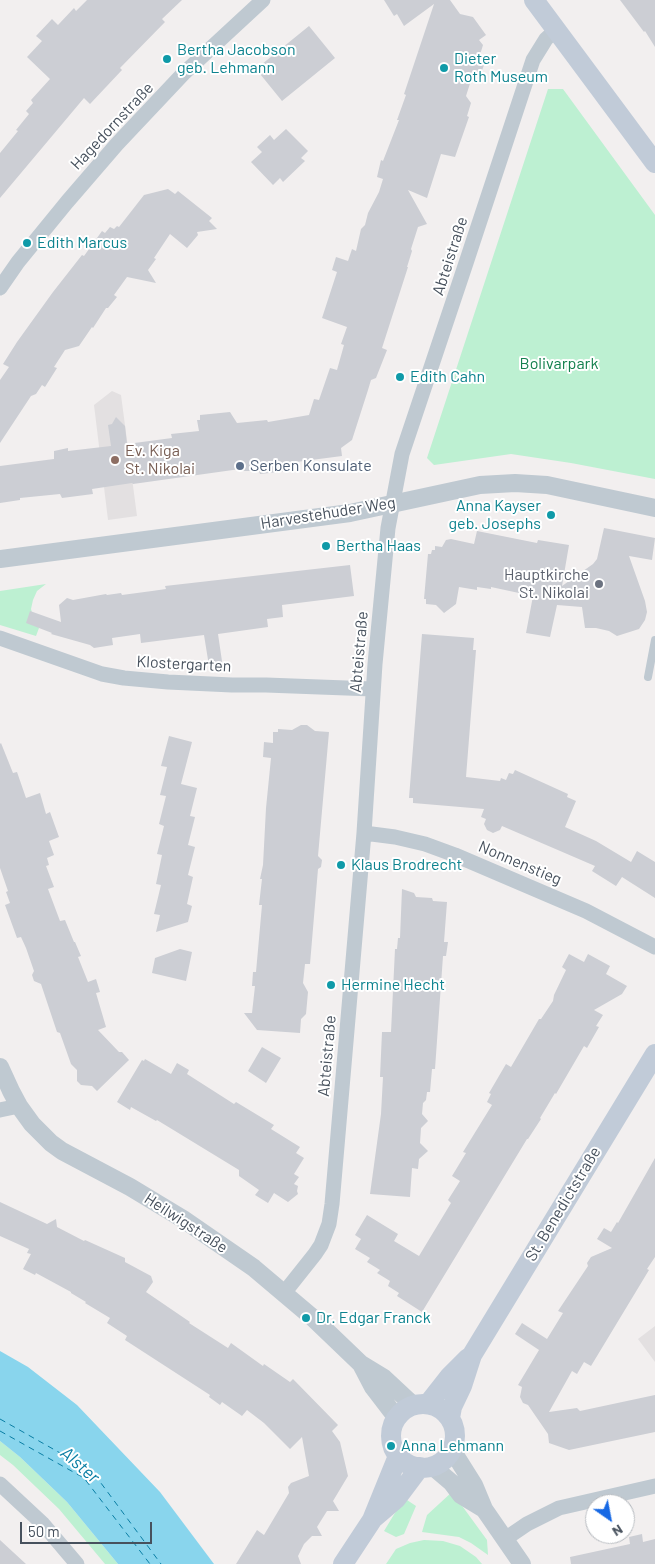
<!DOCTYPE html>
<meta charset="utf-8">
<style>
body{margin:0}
#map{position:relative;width:655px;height:1564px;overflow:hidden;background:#f2efef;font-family:Barlow,sans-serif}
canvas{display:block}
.north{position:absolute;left:585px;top:1494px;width:50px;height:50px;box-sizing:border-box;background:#fff;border:1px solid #b5b9be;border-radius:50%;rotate:147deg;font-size:14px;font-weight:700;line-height:20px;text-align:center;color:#47515d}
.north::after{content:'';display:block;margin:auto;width:18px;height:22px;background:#1668e4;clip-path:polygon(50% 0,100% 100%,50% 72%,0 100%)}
.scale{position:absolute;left:20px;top:1522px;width:132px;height:22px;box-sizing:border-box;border:2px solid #47515d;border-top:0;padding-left:6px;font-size:15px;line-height:18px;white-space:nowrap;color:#47515d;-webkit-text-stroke:4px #fff;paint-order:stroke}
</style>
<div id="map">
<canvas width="655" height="1564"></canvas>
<div class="north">N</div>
<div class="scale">50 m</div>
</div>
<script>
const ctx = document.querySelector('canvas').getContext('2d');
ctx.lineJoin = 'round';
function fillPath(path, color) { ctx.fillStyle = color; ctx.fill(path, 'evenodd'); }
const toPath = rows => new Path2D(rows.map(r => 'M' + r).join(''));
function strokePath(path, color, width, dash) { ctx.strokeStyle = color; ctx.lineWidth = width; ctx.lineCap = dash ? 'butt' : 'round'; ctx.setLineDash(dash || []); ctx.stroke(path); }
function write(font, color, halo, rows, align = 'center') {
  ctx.font = font + ' Barlow,sans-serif'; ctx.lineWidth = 4; ctx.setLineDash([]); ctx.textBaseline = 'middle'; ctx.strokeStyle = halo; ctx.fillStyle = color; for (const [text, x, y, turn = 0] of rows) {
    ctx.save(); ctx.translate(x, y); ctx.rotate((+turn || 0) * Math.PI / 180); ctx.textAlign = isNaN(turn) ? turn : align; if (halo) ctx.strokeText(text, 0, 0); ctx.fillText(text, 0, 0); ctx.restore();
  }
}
fillPath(toPath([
 [112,391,121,395,137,516,108,520,94,405],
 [655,1326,655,1362,638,1339]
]), '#e3e0e1');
fillPath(toPath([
 [548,89,563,89,655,215,655,479,571,463,511,454,434,465,427,458],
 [46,584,37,591,33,600,31,609,34,620,39,628,36,636,0,625,0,591],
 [0,1441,20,1457,67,1502,118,1564,105,1564,59,1509,13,1465,0,1455],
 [452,1492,487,1540,488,1555,471,1543,459,1537,422,1532,427,1515],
 [404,1498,416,1506,404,1534,396,1537,384,1531],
 [424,1540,443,1541,460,1546,476,1557,482,1564,386,1564,396,1549,410,1543]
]), '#bdf0d2');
fillPath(toPath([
 [0,1351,28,1367,77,1405,160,1492,214,1564,118,1564,67,1502,20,1457,0,1441]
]), '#89d5ed');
strokePath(toPath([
 [0,1419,92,1471,161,1564],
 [0,1431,84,1478,150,1564]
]), '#0a7ea4', 1, [6, 5]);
fillPath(toPath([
 [87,0,182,0,162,19,165,22,120,68,122,70,90,104,84,98,0,198,0,153,18,131,16,130,29,114,26,111,33,103,31,100,50,79,27,57,42,41,36,36,52,19,58,25,74,8,76,11],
 [384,0,450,0,460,14,473,17,486,35,479,40,483,45,479,58,486,60,481,73,474,71,466,96,471,103,467,116,469,117,455,157,441,154,427,198,408,190,427,224,418,227,411,249,412,251,407,267,408,267,382,348,387,350,376,378,371,380,368,390,352,440,341,448,342,456,296,462,297,470,260,474,259,471,243,471,240,469,133,484,132,483,92,489,93,494,62,498,60,494,20,498,20,500,0,503,0,466,54,459,54,451,68,448,68,451,111,446,108,425,112,424,116,417,125,426,127,444,172,438,171,434,199,431,197,420,200,420,200,415,230,412,237,423,267,420,268,422,309,415,314,399,319,400,330,368,337,370,344,345,341,344,347,327,322,318,337,272,332,270,336,257,348,261,352,249,356,251,361,229,365,225,368,213,379,192,383,179,377,177,381,160,383,161,399,120,397,120,406,95,404,94,434,4,404,26,397,14,394,16],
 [620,0,655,0,655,47,645,31,644,32],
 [309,26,335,58,282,101,256,69],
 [286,129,308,151,301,158,305,161,283,182,280,178,273,185,251,162,262,152,257,147,270,135,274,140],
 [168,189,175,194,178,191,212,218,209,221,217,229,197,232,198,235,187,248,170,234,154,258,156,259,148,270,156,283,127,277,114,295,117,297,108,308,106,308,93,328,92,327,79,346,65,350,54,367,57,368,45,387,42,385,36,394,31,396,0,443,0,380,9,367,3,364,17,342,53,292,82,255,84,256,102,231,105,233,110,227,114,229,117,226,119,227,144,195],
 [604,528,655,538,652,560,629,556,645,601,647,612,645,620,639,629,617,636,609,631,596,628,585,628,582,607,557,605,550,637,526,633,533,596,491,587,491,589,477,587,477,590,459,587,456,604,444,613,436,605,426,604,426,599,424,599,428,554,431,554,432,550,435,550,435,546,442,547,446,540,451,539,474,544,477,531,537,543,538,540,569,545,562,586,593,564,597,559],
 [350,565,354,596,282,605,283,617,267,619,268,627,218,634,223,668,209,666,204,635,141,643,140,634,112,638,113,645,94,648,90,645,51,634,52,633,26,623,30,611,61,622,59,605,67,598,73,600,106,594,107,595,121,593,122,595,152,591,166,589,165,586],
 [422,634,474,638,473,650,476,650,466,777,500,781,501,778,506,780,509,773,513,774,515,770,568,794,567,797,576,801,565,827,596,841,631,862,637,851,655,862,655,898,622,877,616,886,592,871,595,866,502,826,500,830,493,833,487,830,484,824,486,819,481,817,484,809,413,803,413,798,409,798],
 [301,725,307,725,315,731,329,732,318,856,322,860,321,867,318,869,310,964,305,964,303,983,308,992,306,1014,301,1019,300,1033,257,1030,244,1013,252,1013,255,986,252,986,253,972,256,972,262,905,259,905,262,879,260,879,263,865,266,808,271,758,263,757,264,742,273,743,273,732,278,732,278,729,292,730],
 [169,736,192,742,181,784,197,788,190,816,195,817,188,845,195,847,188,875,193,877,187,904,192,906,188,922,156,932,160,915,154,914,161,885,156,884,162,855,157,854,164,826,159,824,166,796,160,795,167,767,161,766],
 [1,743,13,773,17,772,26,798,40,793,46,814,50,812,59,837,49,841,54,855,47,858,49,865,46,866,54,887,48,889,60,921,65,920,74,942,75,942,81,956,78,957,88,982,96,979,100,992,96,993,106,1027,98,1030,119,1052,122,1052,129,1060,97,1091,92,1086,81,1085,77,1081,77,1070,71,1064,60,1033,57,1032,41,984,34,981,32,975,34,971,26,948,21,937,17,938,5,905,10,903,6,892,8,891,0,868,0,744],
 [402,889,414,893,416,897,432,898,433,901,447,902,444,942,448,942,446,956,443,956,435,1069,432,1069,430,1092,427,1092,426,1100,423,1103,422,1114,428,1121,421,1128,420,1143,428,1151,419,1159,418,1169,412,1168,410,1197,370,1194,381,1114,383,1077,380,1077,382,1032,391,1032,395,949,397,949,398,938,400,938],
 [180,949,192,952,186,981,152,973,155,958],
 [569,954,584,962,588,954,610,966,606,974,627,986,622,994,594,1010,603,1015,596,1026,599,1027,587,1048,584,1046,556,1094,555,1093,540,1118,541,1119,528,1139,527,1139,422,1312,397,1296,399,1293,388,1286,390,1281,377,1273,380,1270,367,1262,370,1258,355,1249,361,1239,355,1235,367,1215,398,1234,394,1241,419,1256,451,1203,448,1200,460,1181,452,1176,466,1153,463,1152,492,1105,487,1102,491,1094,489,1093,506,1064,511,1067,539,1019,541,1019,553,1001,554,995,566,970,562,967],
 [262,1047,281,1058,266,1083,248,1071],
 [145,1059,171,1074,177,1063,189,1070,187,1074,234,1104,236,1102,274,1125,271,1129,300,1147,296,1153,304,1158,294,1174,299,1177,294,1184,298,1186,297,1191,298,1194,288,1202,274,1193,268,1203,255,1195,259,1190,239,1176,239,1170,157,1120,156,1121,131,1107,130,1110,117,1102,142,1060,144,1061],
 [655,1158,655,1257,647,1269,649,1270,591,1366,584,1362,577,1374,572,1371,549,1412,577,1408,580,1411,655,1395,655,1432,569,1450,549,1443,548,1434,528,1405,523,1403,520,1397,522,1387,518,1385,539,1350,515,1334,522,1323,547,1339,563,1313,558,1311,588,1266,587,1263,591,1257,612,1248,597,1239,604,1228,611,1232,617,1222,618,1223],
 [0,1202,47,1224,56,1219,57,1227,84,1241,85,1240,125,1258,125,1262,151,1276,153,1282,146,1292,190,1322,189,1323,228,1348,231,1343,263,1366,264,1364,290,1382,293,1379,338,1425,332,1431,340,1442,348,1476,333,1501,339,1511,327,1511,317,1527,322,1536,312,1536,304,1544,298,1556,301,1564,236,1564,257,1530,264,1535,289,1493,288,1487,291,1483,309,1476,302,1437,290,1449,264,1423,247,1410,242,1416,222,1402,220,1405,209,1397,210,1395,125,1340,127,1336,107,1323,110,1318,85,1303,86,1302,71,1293,71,1292,36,1273,35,1275,23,1269,31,1254,27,1253,29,1249,0,1236],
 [642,1534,643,1542,655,1539,655,1564,571,1564,570,1557,630,1544,629,1537],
 [0,1540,26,1564,0,1564]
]), '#ccced4');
strokePath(toPath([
 [648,677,655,640]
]), '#bfc9d1', 8);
strokePath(toPath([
 [0,288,18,262,67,202,117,144,183,74,263,0],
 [0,638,102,674,124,678,168,682,232,685,266,685,373,689],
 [364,833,395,837,425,844,455,855,586,911,655,947],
 [0,1110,19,1106],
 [284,1293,315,1254,321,1245,329,1224,332,1204,364,833,375,664,388,528,402,454,466,263,533,60,546,39,556,30],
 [0,1484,43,1524,77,1564],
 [505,1539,527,1524,559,1508,655,1486]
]), '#bfc9d1', 15);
strokePath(toPath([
 [0,559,350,513,480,485,515,483,547,485,655,508],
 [0,1067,11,1091,19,1106,32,1124,51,1143,62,1151,130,1187,183,1219,254,1268,312,1317,361,1364,384,1378,413,1405],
 [361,1364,373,1387,396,1417],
 [452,1450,474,1485,484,1509,522,1564],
 [432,1466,452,1483,461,1495,484,1509]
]), '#bfc9d1', 18);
strokePath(toPath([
 [534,0,655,163],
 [428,1404,450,1376,468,1358],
 '391 1436a32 32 0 1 1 64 0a32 32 0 1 1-64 0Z',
 [450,1418,452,1407,462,1386,472,1355,655,1054],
 [375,1517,396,1499,420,1467],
 [343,1564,372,1520,398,1456]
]), '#c1cbd8', 20);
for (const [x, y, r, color] of [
 [167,59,5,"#0f9aa8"],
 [444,68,5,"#0f9aa8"],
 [27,243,5,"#0f9aa8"],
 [400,377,5,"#0f9aa8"],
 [115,460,5,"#8d6e63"],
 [240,466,5,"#5c6f8a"],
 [551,515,5,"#0f9aa8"],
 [326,546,5,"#0f9aa8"],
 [599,584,5,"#6b7280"],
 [341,865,5,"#0f9aa8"],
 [331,985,5,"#0f9aa8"],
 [306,1318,5,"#0f9aa8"],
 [391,1446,5,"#0f9aa8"]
]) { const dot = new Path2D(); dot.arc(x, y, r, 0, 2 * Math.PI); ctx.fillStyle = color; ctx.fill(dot); strokePath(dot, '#fff', 2); }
write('16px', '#0d838f', '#fff', [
 ["Bertha Jacobson",177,50],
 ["geb. Lehmann",177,68],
 ["Dieter",454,59],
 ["Roth Museum",454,77],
 ["Edith Marcus",37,243],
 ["Edith Cahn",410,377],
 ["Anna Kayser",541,506,"right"],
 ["geb. Josephs",541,524,"right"],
 ["Bertha Haas",336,546],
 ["Klaus Brodrecht",351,865],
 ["Hermine Hecht",341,985],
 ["Dr. Edgar Franck",316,1318],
 ["Anna Lehmann",401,1446]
], 'left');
write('16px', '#47515d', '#fff', [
 ["Hagedornstraße",112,126,-47],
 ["Abteistraße",450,256,-72],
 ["Harvestehuder Weg",328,513,-9],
 ["Abteistraße",359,652,-85],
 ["Klostergarten",184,664,3],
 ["Nonnenstieg",520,863,23],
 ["Abteistraße",327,1056,-85],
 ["St. Benedictstraße",563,1204,-59],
 ["Heilwigstraße",186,1223,33]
]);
write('16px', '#15804f', '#fff', [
 ["Bolivarpark",559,364]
]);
write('16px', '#785e54', '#fff', [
 ["Ev. Kiga",125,451],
 ["St. Nikolai",125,469]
], 'left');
write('16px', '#4e5e75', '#fff', [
 ["Serben Konsulate",250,466]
], 'left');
write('16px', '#5b616d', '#fff', [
 ["Hauptkirche",589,575],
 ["St. Nikolai",589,593]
], 'right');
write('italic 18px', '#0a7ea4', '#fff', [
 ["Alster",80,1465,41]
]);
</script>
